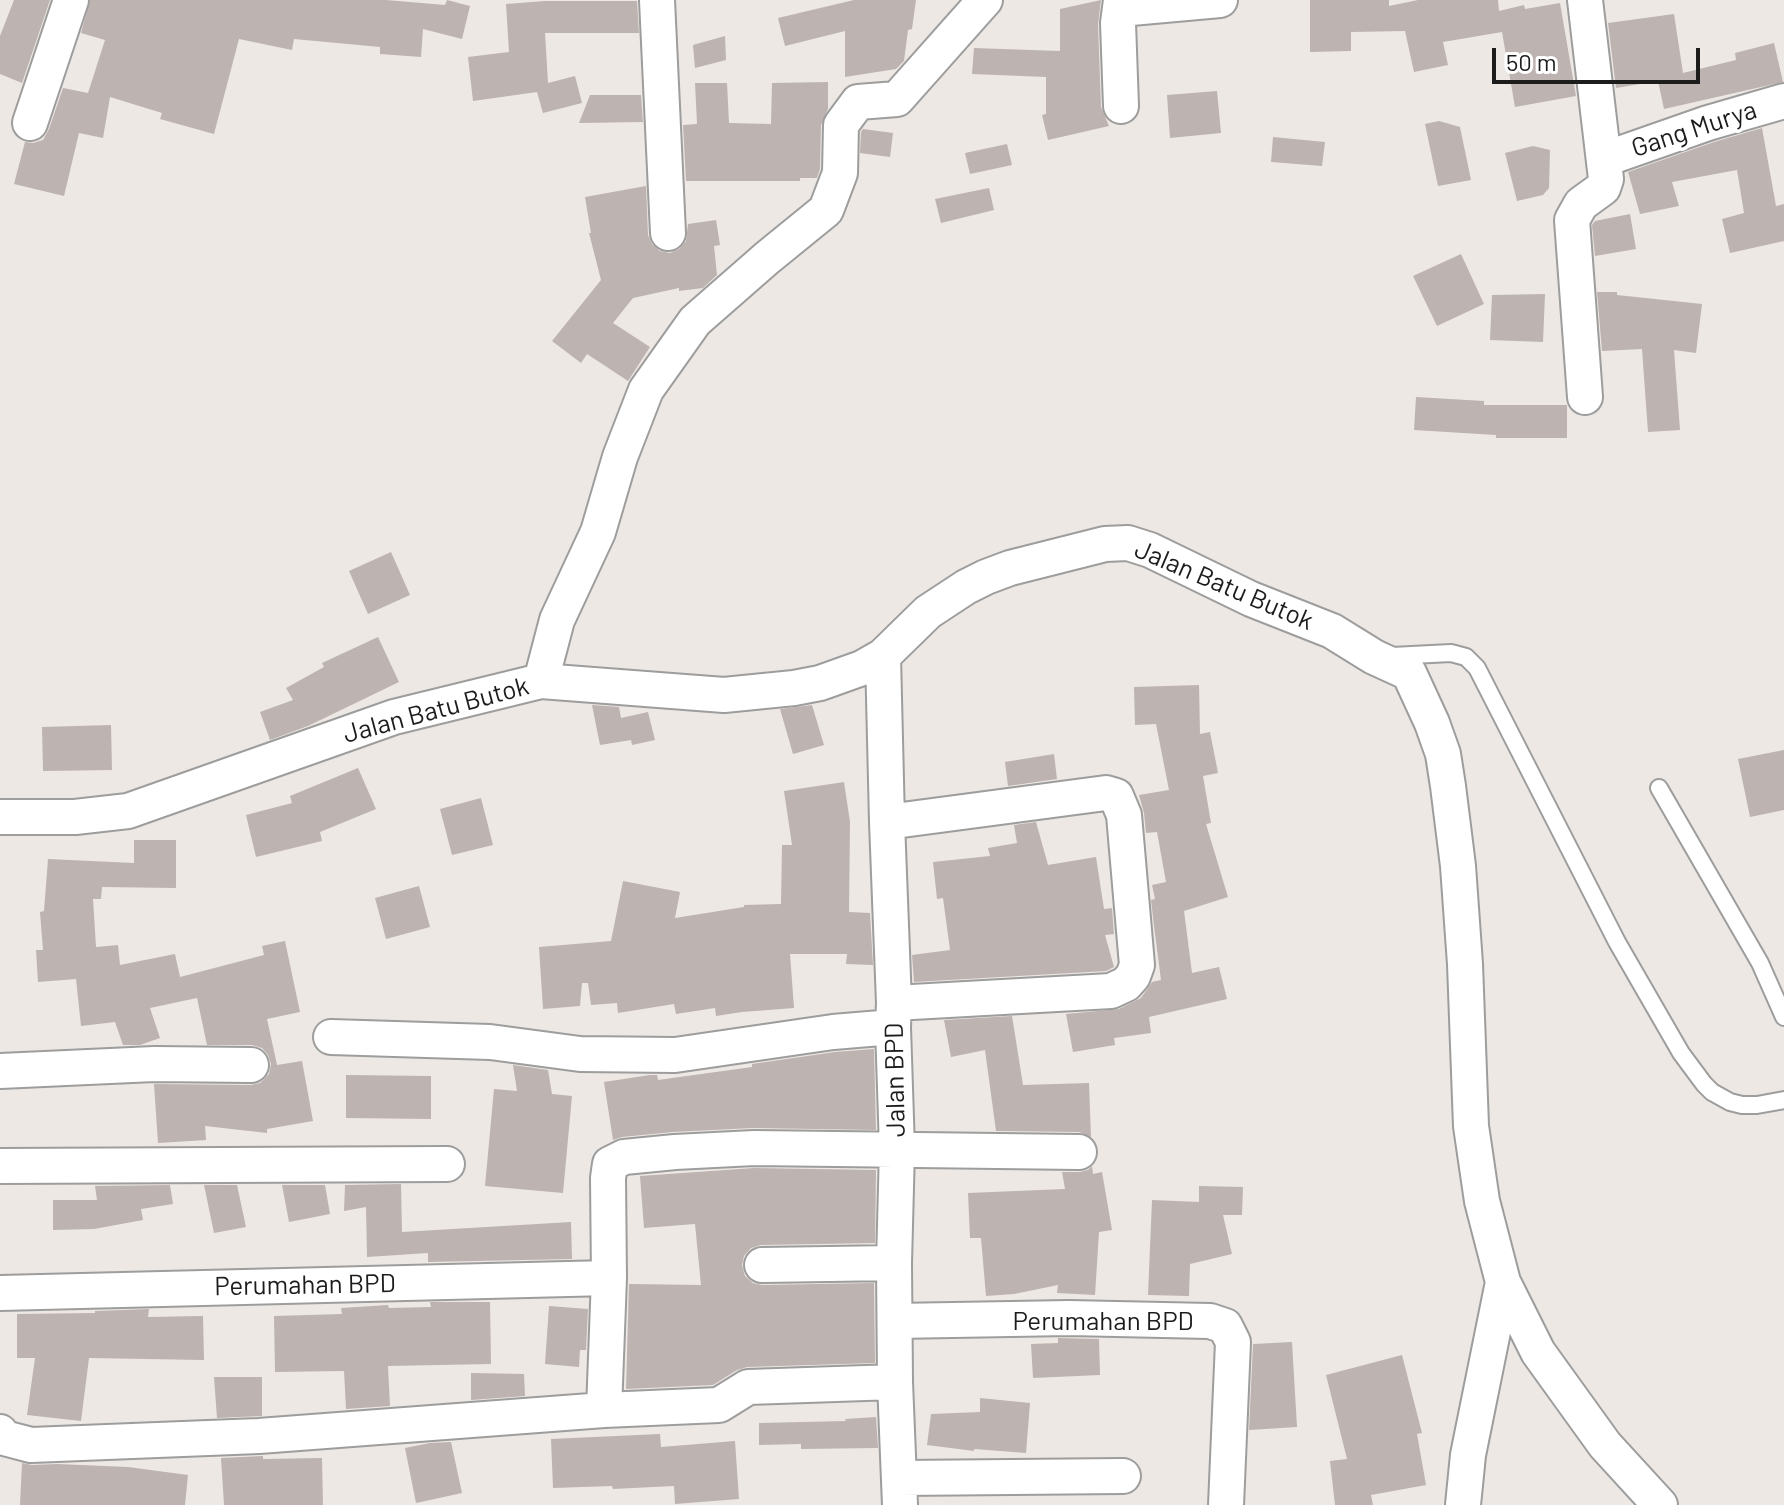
<!DOCTYPE html>
<style>
body{margin:0}
#map{position:relative;width:1784px;height:1505px;overflow:hidden;background:#ede8e3;font-family:Barlow,sans-serif}
canvas{display:block}
.scale{position:absolute;left:1492px;top:48px;width:208px;height:36px;box-sizing:border-box;border:4px solid #1c1c1c;border-top:0;padding-left:10px;font-size:24px;line-height:28px;white-space:nowrap;color:#1c1c1c;-webkit-text-stroke:6px #fff;paint-order:stroke}
</style>
<div id="map">
<canvas width="1784" height="1505"></canvas>
<div class="scale">50 m</div>
</div>
<script>
const ctx = document.querySelector('canvas').getContext('2d');
ctx.lineJoin = 'round';
function fillPath(path, color) { ctx.fillStyle = color; ctx.fill(path, 'evenodd'); }
const toPath = rows => new Path2D(rows.map(r => 'M' + r).join(''));
function strokePath(path, color, width, dash) { ctx.strokeStyle = color; ctx.lineWidth = width; ctx.lineCap = dash ? 'butt' : 'round'; ctx.setLineDash(dash || []); ctx.stroke(path); }
function write(font, color, halo, rows, align = 'center') {
  ctx.font = font + ' Barlow,sans-serif'; ctx.lineWidth = 7; ctx.setLineDash([]); ctx.textBaseline = 'middle'; ctx.strokeStyle = halo; ctx.fillStyle = color; for (const [text, x, y, turn = 0] of rows) {
    ctx.save(); ctx.translate(x, y); ctx.rotate((+turn || 0) * Math.PI / 180); ctx.textAlign = isNaN(turn) ? turn : align; if (halo) ctx.strokeText(text, 0, 0); ctx.fillText(text, 0, 0); ctx.restore();
  }
}
fillPath(toPath([
 [14,0,50,0,22,83,0,74,0,36],
 [90,0,386,0,445,5,447,0,470,6,462,39,423,29,421,57,380,54,380,47,294,39,292,50,239,39,214,134,160,119,162,113,110,97,103,138,79,133,64,196,14,184,25,142,33,143,43,140,49,129,63,88,88,93,105,40,81,33],
 [854,0,916,0,912,29,908,30,904,61,896,69,845,77,845,31,785,46,778,18],
 [1101,0,1098,24,1101,107,1109,126,1048,140,1042,115,1046,114,1046,77,972,74,974,48,1060,51,1060,9],
 [1310,0,1389,0,1389,6,1418,0,1498,0,1499,11,1524,5,1525,9,1560,3,1576,96,1515,107,1502,32,1443,42,1448,65,1414,72,1405,31,1351,32,1351,51,1310,52],
 [545,1,637,1,639,33,545,33,548,83,575,76,582,103,543,113,537,92,473,101,468,57,509,52,506,4],
 [1674,14,1683,73,1736,60,1735,53,1774,43,1783,82,1664,109,1658,81,1616,88,1608,23],
 [725,36,726,60,695,68,693,45],
 [828,82,828,109,821,125,820,169,817,178,800,178,800,181,686,181,683,125,697,124,695,83,727,83,729,123,771,124,772,83],
 [1217,91,1221,133,1170,138,1167,95],
 [590,95,641,95,643,122,579,123],
 [1439,121,1460,127,1471,180,1438,186,1425,124],
 [1762,128,1776,206,1784,204,1784,241,1730,253,1722,219,1744,213,1737,170,1672,182,1679,206,1640,214,1628,172,1714,142],
 [863,129,893,133,890,157,860,153,861,132],
 [1273,137,1325,142,1322,166,1271,162],
 [1007,144,1012,165,970,174,965,153],
 [1533,146,1550,150,1549,188,1543,195,1517,201,1505,153],
 [646,186,648,235,652,244,660,251,670,253,679,249,686,241,688,224,716,220,720,245,714,246,717,275,703,288,679,291,679,288,633,298,613,323,650,347,628,381,587,354,581,363,552,341,601,280,589,233,591,233,585,197],
 [989,188,994,210,941,223,935,199],
 [1630,214,1636,249,1595,256,1592,225,1595,221],
 [1461,254,1484,304,1437,326,1413,276],
 [1597,292,1617,292,1617,295,1702,304,1696,353,1674,350,1680,430,1648,432,1642,349,1602,351],
 [1545,294,1543,342,1490,340,1492,295],
 [1416,397,1484,401,1484,405,1567,405,1567,438,1496,438,1496,435,1414,430],
 [391,552,410,595,368,614,349,571],
 [378,637,399,682,308,726,270,740,260,712,293,700,286,688,324,667,322,663],
 [1199,685,1200,734,1210,732,1218,773,1203,776,1211,823,1206,824,1228,897,1184,911,1192,973,1219,967,1227,999,1149,1017,1151,1033,1114,1038,1115,1045,1073,1052,1066,1014,1119,1009,1141,998,1152,982,1161,980,1154,926,1151,900,1155,899,1152,885,1166,882,1157,832,1146,833,1144,813,1139,795,1169,790,1156,724,1135,725,1134,687],
 [592,705,619,707,621,718,648,712,655,740,632,745,631,740,600,745],
 [812,705,824,745,793,754,780,709],
 [111,725,112,770,43,771,42,727],
 [1784,750,1784,810,1750,817,1738,759],
 [1054,754,1057,779,1008,786,1005,762],
 [358,768,376,809,320,832,322,841,256,857,246,815,292,803,290,796],
 [844,782,850,822,849,912,870,913,873,965,846,964,847,954,790,954,794,1008,742,1012,716,1016,715,1008,676,1014,674,1004,618,1013,617,1003,591,1005,588,983,582,983,580,1006,543,1009,539,947,611,941,623,881,680,892,675,918,744,907,744,905,781,904,782,845,792,845,784,791],
 [481,798,493,845,452,855,440,809],
 [1036,822,1048,865,1096,857,1104,909,1112,908,1114,934,1105,935,1114,967,1106,971,914,982,912,955,950,950,943,898,937,899,933,862,990,856,988,848,1017,843,1014,825],
 [134,840,176,840,176,888,102,887,101,899,93,899,96,947,118,945,120,965,175,954,180,977,264,955,262,946,285,941,300,1012,267,1019,277,1065,302,1061,313,1121,267,1129,267,1133,205,1126,206,1140,158,1143,154,1084,251,1085,260,1083,269,1074,271,1064,268,1055,262,1048,252,1045,207,1045,197,998,150,1008,160,1038,140,1045,123,1045,115,1022,81,1026,76,979,38,982,36,950,43,950,40,912,44,911,48,859,134,863],
 [419,886,430,927,386,939,375,898],
 [1012,1016,1023,1085,1089,1083,1091,1137,1079,1132,996,1131,985,1050,951,1057,944,1020],
 [874,1049,876,1130,753,1128,673,1132,622,1137,613,1140,604,1082,650,1075,657,1075,658,1080,752,1067,752,1064,835,1052],
 [513,1065,548,1070,552,1094,572,1096,563,1193,485,1186,494,1089,517,1091],
 [346,1075,431,1076,431,1119,346,1118],
 [1092,1166,1093,1174,1102,1172,1112,1230,1099,1232,1095,1295,1057,1293,1058,1285,1014,1294,986,1296,981,1238,970,1238,968,1193,1065,1189,1062,1172,1080,1172,1088,1170],
 [754,1168,876,1170,875,1243,761,1245,751,1248,744,1256,742,1265,745,1276,753,1283,762,1285,874,1283,875,1363,747,1367,737,1370,713,1385,626,1389,629,1284,701,1285,695,1224,644,1228,640,1176],
 [401,1184,402,1232,571,1222,572,1259,428,1262,428,1253,367,1257,366,1207,344,1211,345,1185],
 [170,1185,173,1204,141,1209,143,1220,94,1229,53,1230,53,1200,97,1200,95,1186],
 [204,1185,237,1185,246,1227,214,1233],
 [282,1185,325,1185,330,1214,289,1222],
 [1199,1186,1243,1187,1242,1215,1223,1215,1232,1254,1190,1264,1189,1296,1148,1295,1152,1200,1199,1202],
 [430,1302,490,1302,491,1364,388,1366,390,1406,346,1409,344,1371,275,1372,274,1316,342,1314,341,1308,388,1305,389,1308,431,1307],
 [549,1306,588,1309,586,1350,580,1350,579,1367,545,1364],
 [149,1309,148,1317,203,1316,204,1360,89,1358,81,1421,27,1415,35,1358,17,1358,17,1314,95,1313,95,1311],
 [1058,1338,1099,1339,1100,1375,1033,1378,1031,1344,1058,1343],
 [1292,1342,1297,1427,1249,1430,1253,1344],
 [1402,1355,1422,1433,1417,1434,1426,1485,1371,1495,1373,1505,1335,1505,1330,1461,1347,1459,1326,1375],
 [471,1373,524,1374,525,1396,471,1400],
 [214,1377,262,1377,262,1416,217,1418],
 [980,1398,1030,1403,1026,1453,974,1449,974,1451,927,1445,931,1414,980,1412],
 [876,1417,878,1448,801,1449,801,1444,759,1445,759,1423,846,1421,845,1419],
 [660,1434,661,1447,735,1441,739,1499,675,1504,674,1486,613,1489,612,1486,553,1488,551,1439],
 [451,1442,462,1493,416,1503,405,1448,430,1443],
 [263,1456,263,1459,322,1458,323,1505,224,1505,221,1458],
 [22,1463,32,1465,57,1464,128,1467,188,1475,185,1505,20,1505]
]), '#bdb3b0');
const service = toPath([
 [1392,656,1451,653,1466,657,1477,668,1617,942,1681,1053,1704,1084,1712,1092,1730,1102,1742,1105,1757,1105,1784,1100],
 [1659,788,1760,963,1784,1017]
]);
const minor = toPath([
 [657,0,668,233],
 [1585,0,1606,179,1603,188,1581,204,1572,220,1585,397],
 [1120,9,1220,0],
 [1121,106,1118,23,1121,0],
 [30,123,71,0],
 [1605,159,1708,123,1784,101],
 [883,656,887,822,894,1003,893,1027,897,1149,894,1263,895,1382,900,1505],
 [541,681,557,620,598,532,620,457,646,390,695,321,767,258,826,210,840,173,841,125,858,102,897,99,985,0],
 [0,817,75,817,128,811,394,717,541,681,724,695,794,688,820,683,862,668,883,656,928,612,966,587,986,577,1010,568,1105,544,1128,543,1150,550,1251,599,1332,631,1374,657,1409,673,1432,723,1443,754,1448,786,1458,866,1465,964,1471,1126,1482,1201,1503,1282,1538,1352,1605,1445,1660,1505],
 [887,822,1106,793,1116,796,1124,815,1137,965,1133,976,1126,984,1111,991,894,1003],
 [331,1037,490,1042,580,1054,675,1055,833,1032,893,1027],
 [0,1071,154,1064,251,1065],
 [0,1166,447,1164],
 [762,1265,894,1263],
 [0,1293,609,1278],
 [895,1321,1069,1318,1210,1321,1225,1326,1233,1342,1226,1505],
 [604,1410,609,1278,608,1178,610,1164,624,1157,675,1152,754,1148,1079,1152],
 [0,1432,4,1438,31,1445,259,1436,604,1410,719,1405,748,1387,895,1382],
 [901,1478,1123,1476],
 [1463,1505,1468,1455,1503,1282]
]);
strokePath(service, '#9d9d9d', 20);
strokePath(minor, '#9d9d9d', 38);
strokePath(service, '#fff', 16);
strokePath(minor, '#fff', 34);
write('26px', '#1c1c1c', '#fff', [
 ["Gang Murya",1694,129,-18],
 ["Jalan Batu Butok",1224,585,23],
 ["Jalan Batu Butok",436,710,-15],
 ["Jalan BPD",895,1080,-91],
 ["Perumahan BPD",305,1285,-1],
 ["Perumahan BPD",1103,1321]
]);
</script>
